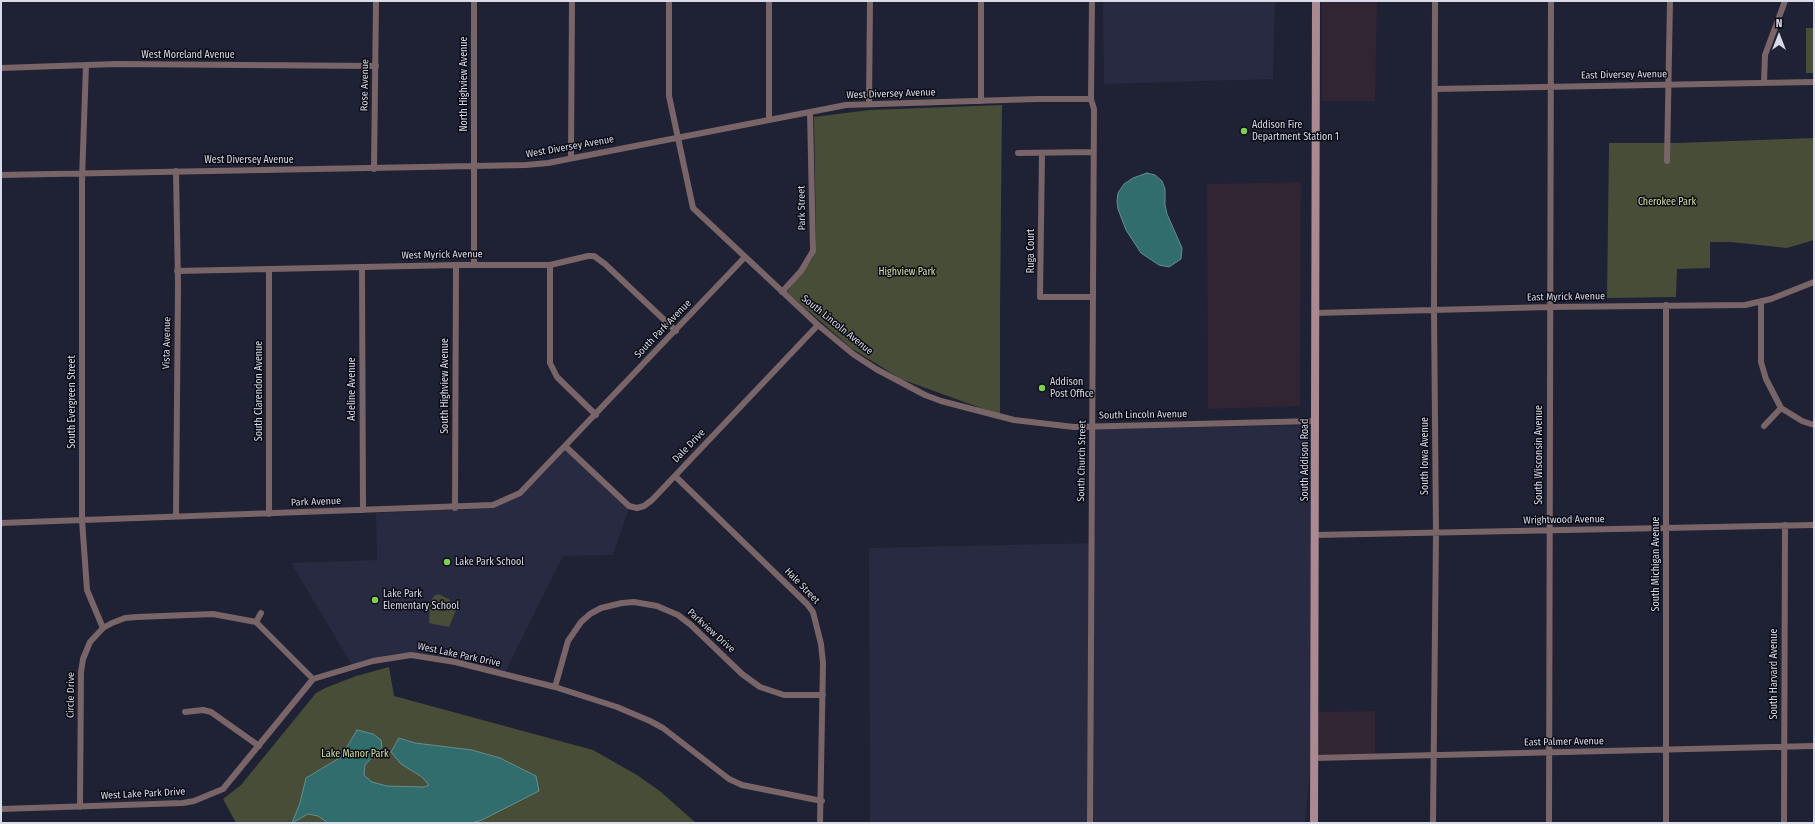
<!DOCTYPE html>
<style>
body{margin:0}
#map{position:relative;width:1815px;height:824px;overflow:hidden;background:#1f2134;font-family:"Fira Sans Condensed",sans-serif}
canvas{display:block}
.frame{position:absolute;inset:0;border:2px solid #d9dbe8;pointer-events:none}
.north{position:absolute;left:1759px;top:16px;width:40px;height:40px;-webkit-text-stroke:3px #0a0b14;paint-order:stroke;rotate:0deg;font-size:11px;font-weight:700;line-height:16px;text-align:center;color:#d9dbe8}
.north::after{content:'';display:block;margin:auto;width:14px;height:18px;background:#d9dbe8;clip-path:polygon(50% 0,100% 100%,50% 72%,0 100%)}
</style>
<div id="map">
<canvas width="1815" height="824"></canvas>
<div class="frame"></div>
<div class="north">N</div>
</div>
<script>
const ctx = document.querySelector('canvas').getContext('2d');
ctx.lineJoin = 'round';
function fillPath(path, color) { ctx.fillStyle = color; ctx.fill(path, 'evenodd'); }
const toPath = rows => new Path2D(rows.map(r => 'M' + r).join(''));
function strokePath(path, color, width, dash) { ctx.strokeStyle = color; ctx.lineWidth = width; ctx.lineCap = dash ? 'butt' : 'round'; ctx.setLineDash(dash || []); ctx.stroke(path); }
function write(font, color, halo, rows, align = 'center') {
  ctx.font = font + ' "Fira Sans Condensed",sans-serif'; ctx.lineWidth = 3; ctx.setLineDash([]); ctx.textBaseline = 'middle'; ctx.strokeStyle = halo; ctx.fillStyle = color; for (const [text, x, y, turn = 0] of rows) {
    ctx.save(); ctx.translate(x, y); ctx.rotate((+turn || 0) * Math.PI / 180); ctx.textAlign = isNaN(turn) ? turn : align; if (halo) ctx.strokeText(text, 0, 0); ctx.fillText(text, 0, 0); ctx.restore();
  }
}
fillPath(toPath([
 [1322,1,1377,1,1375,101,1322,101],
 [1301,182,1300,406,1208,409,1207,184],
 [1375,711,1375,755,1317,756,1318,712]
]), '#312533');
fillPath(toPath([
 [1103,1,1275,1,1273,79,1104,84],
 [1311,425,1311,758,1305,823,870,823,869,548,1094,543,1095,429],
 [566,449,629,508,613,555,563,556,505,673,458,660,428,654,404,653,388,655,352,665,291,563,377,560,376,513,493,508,521,495]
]), '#282a42');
fillPath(toPath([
 [1806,28,1814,28,1814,73,1806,73],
 [1002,105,1000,309,1000,415,901,379,851,348,787,292,813,258,816,239,814,117,869,110],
 [1814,138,1814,240,1787,248,1731,242,1710,242,1710,268,1677,269,1676,297,1607,298,1609,143,1677,143],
 [438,594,449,599,456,610,449,627,429,623,430,603,434,596],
 [389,667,394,696,593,750,637,775,661,792,696,823,236,823,223,799,241,785,316,693,325,688,356,676]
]), '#474d36');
const water = toPath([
 [1147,173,1155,175,1162,181,1165,189,1165,205,1167,214,1182,248,1181,259,1169,267,1159,265,1141,253,1126,230,1118,209,1117,201,1118,193,1124,184,1133,178,1147,173],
 [357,730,373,734,381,740,382,747,365,765,364,775,372,782,387,786,424,787,429,785,422,777,401,764,391,752,399,738,415,743,472,750,500,758,536,776,539,791,482,820,472,823,328,823,318,816,308,814,292,823,300,803,306,778,341,757,357,730]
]);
fillPath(water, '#326d6d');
strokePath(water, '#648e92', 1);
strokePath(toPath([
 [669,1,669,96,693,208,818,325,853,354,876,369,925,395,941,401,1014,420,1074,427,1315,421],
 [769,1,769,120],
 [86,65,82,179,82,520,87,590,103,628],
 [1,68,116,64,376,66],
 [1764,82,1765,55,1785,1],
 [1435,89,1814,82],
 [981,101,981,1],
 [869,104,870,1],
 [1018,153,1093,152],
 [1042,153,1040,297,1093,297],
 [571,158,572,1],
 [1667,161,1670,1],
 [374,169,376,1],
 [1,175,526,165,548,163,846,105,1037,99,1091,99],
 [474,265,474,1],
 [550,265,550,363,557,377,596,415],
 [362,267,363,510],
 [269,269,269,514],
 [177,271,456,265,550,265,588,256,594,256,605,264,676,331],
 [782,292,801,271,813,251,810,112],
 [1761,302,1761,362,1766,379,1781,408,1764,426],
 [1315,313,1550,307,1745,305,1771,299,1814,282],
 [1781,408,1802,421,1814,425],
 [565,446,629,506,637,508,644,506,652,500,818,325],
 [675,476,807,604,813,612,821,644,823,663,820,823],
 [455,508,456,265],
 [176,516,178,284,176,171],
 [1,523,493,505,520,493,744,258],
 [1315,535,1814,525],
 [256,622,261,613],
 [555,687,568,641,581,622,590,614,601,608,622,603,634,602,657,606,678,615,691,625,742,674,760,687,784,695,823,695],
 [185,712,203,710,211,712,259,746],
 [1314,758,1814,746],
 [80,807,81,672,83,659,90,642,103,628,112,623,125,618,137,617,213,614,256,622,313,679],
 [1,809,183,803,194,801,223,789,313,679,373,661,411,655,455,662,555,687,617,707,650,721,663,728,729,779,742,785,822,801],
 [1090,823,1094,109,1091,99,1092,1],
 [1433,823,1436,533,1434,310,1435,1],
 [1549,823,1551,1],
 [1666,823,1666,305],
 [1784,823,1785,525]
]), '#796468', 6);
strokePath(toPath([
 [1314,823,1316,1]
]), '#aa8990', 8);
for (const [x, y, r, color] of [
 [1244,131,4,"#7fd052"],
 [1042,388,4,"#7fd052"],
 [447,562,4,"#7fd052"],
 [375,600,4,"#7fd052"]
]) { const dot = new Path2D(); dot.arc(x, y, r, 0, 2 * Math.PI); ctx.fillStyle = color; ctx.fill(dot); strokePath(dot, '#0a0b14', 1.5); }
write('10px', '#d9dbe8', '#0a0b14', [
 ["West Moreland Avenue",188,55],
 ["East Diversey Avenue",1624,75,-1],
 ["North Highview Avenue",464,84,-90],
 ["Rose Avenue",365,85,-89],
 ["West Diversey Avenue",891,94,-2],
 ["West Diversey Avenue",570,147,-10],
 ["West Diversey Avenue",249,160],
 ["Park Street",802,208,-91],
 ["Ruga Court",1031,251,-90],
 ["West Myrick Avenue",442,255,-1],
 ["East Myrick Avenue",1566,297,-1],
 ["South Lincoln Avenue",837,325,39],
 ["South Park Avenue",663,329,-46],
 ["Vista Avenue",167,343,-89],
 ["South Highview Avenue",445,386,-90],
 ["Adeline Avenue",352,389,-90],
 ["South Clarendon Avenue",259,391,-90],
 ["South Evergreen Street",72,402,-90],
 ["South Lincoln Avenue",1143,415,-1],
 ["Dale Drive",689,446,-46],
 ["South Wisconsin Avenue",1539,455,-90],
 ["South Iowa Avenue",1425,456,-90],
 ["South Addison Road",1305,460,-90],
 ["South Church Street",1082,461,-89],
 ["Park Avenue",316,502,-2],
 ["Wrightwood Avenue",1564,520,-1],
 ["South Michigan Avenue",1656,564,-90],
 ["Hale Street",802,586,46],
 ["Parkview Drive",711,631,42],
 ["West Lake Park Drive",459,655,12],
 ["South Harvard Avenue",1774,674,-90],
 ["Circle Drive",71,695,-89],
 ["East Palmer Avenue",1564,742,-1],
 ["West Lake Park Drive",143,794,-3]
]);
write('10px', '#d9dbe8', '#0a0b14', [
 ["Addison Fire",1252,125],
 ["Department Station 1",1252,137],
 ["Addison",1050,382],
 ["Post Office",1050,394],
 ["Lake Park School",455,562],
 ["Lake Park",383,594],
 ["Elementary School",383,606]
], 'left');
write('10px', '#d0e19d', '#0a0b14', [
 ["Cherokee Park",1667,202],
 ["Highview Park",907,272],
 ["Lake Manor Park",355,754]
]);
</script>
